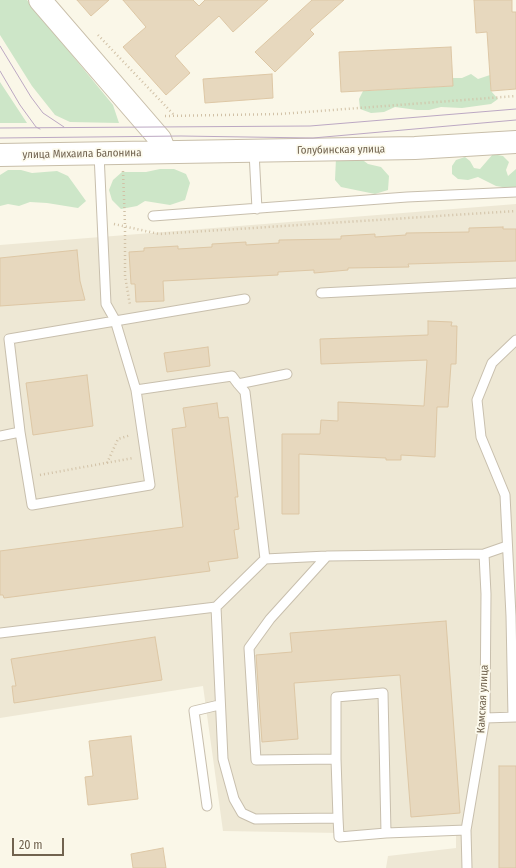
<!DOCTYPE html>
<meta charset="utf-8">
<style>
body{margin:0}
#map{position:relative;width:516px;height:868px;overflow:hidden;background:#faf7e8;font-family:"Fira Sans Condensed",sans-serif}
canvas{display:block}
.scale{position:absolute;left:12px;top:838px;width:52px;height:18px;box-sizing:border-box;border:2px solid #71634f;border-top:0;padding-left:5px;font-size:12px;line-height:14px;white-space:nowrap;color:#71634f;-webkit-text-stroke:3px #fdfbee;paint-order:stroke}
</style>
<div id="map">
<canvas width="516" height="868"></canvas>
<div class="scale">20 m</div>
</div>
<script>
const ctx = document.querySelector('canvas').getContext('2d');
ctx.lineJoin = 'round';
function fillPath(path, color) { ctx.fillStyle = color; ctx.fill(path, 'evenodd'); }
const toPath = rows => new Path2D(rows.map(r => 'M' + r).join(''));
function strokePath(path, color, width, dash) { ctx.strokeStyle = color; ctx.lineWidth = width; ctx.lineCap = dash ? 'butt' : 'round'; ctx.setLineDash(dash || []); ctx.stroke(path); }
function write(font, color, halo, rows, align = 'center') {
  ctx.font = font + ' "Fira Sans Condensed",sans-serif'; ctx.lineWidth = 3.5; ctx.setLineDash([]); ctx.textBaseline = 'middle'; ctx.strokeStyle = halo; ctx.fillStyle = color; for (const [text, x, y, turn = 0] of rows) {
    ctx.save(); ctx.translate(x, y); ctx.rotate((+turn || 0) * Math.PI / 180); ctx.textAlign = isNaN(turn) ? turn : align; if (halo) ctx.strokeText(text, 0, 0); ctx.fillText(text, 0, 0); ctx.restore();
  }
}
fillPath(toPath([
 [516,204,516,868,386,868,388,856,456,848,456,835,223,831,203,686,0,718,0,245]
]), '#eee8d5');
fillPath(toPath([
 [0,0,27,0,113,105,119,123,70,122,55,115,32,86,0,35],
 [471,74,478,79,490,75,491,91,498,99,491,104,462,108,441,107,429,110,417,110,395,107,384,112,371,113,360,109,359,99,363,91,452,86,452,78,462,78],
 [0,82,27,123,0,123],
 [493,154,503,156,509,162,506,170,508,176,516,169,516,187,508,188,496,186,478,177,468,180,458,179,452,174,452,166,456,160,465,157,470,161,474,168,480,169],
 [336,158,360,158,368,164,381,167,389,176,388,190,375,194,341,187,335,180],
 [160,169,174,169,186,174,190,183,185,200,170,205,145,201,137,206,121,209,112,200,109,190,113,180,122,172,146,172],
 [8,170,21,170,32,173,57,171,68,176,86,201,78,208,47,203,30,202,19,206,8,204,0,206,0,175]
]), '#cde6c8');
const building = toPath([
 [77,0,109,0,91,16,77,0],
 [123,0,193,0,199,6,205,0,268,0,233,32,219,16,175,56,190,73,166,95,123,47,146,27,123,0],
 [312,0,344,0,310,30,314,34,275,72,255,52,312,0],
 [474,0,512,0,512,12,516,12,516,89,491,91,487,32,476,33,474,0],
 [451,47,453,86,341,92,339,52,451,47],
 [272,74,273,98,205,103,203,79,272,74],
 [503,227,503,229,516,229,516,261,408,264,409,267,348,268,348,270,314,273,314,270,278,272,278,275,163,281,164,301,136,302,135,284,131,284,129,252,144,251,144,248,178,246,178,249,212,247,212,244,246,242,246,245,279,243,279,240,341,239,341,236,375,234,375,237,406,235,406,233,469,232,469,228,503,227],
 [77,250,80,281,85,300,0,306,0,258,77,250],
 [428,321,452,322,451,326,457,326,456,364,451,364,448,407,437,407,435,457,401,455,401,460,386,460,386,458,299,454,299,514,282,514,282,434,320,434,321,420,338,421,338,402,424,406,427,360,321,364,320,339,428,335,428,321],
 [208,347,210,366,167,372,164,353,208,347],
 [87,375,93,426,33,435,26,383,87,375],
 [217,403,219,418,228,417,238,497,235,497,239,529,234,530,238,558,208,562,210,571,4,598,3,595,0,595,0,551,183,527,172,429,186,427,183,408,217,403],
 [446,621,460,813,411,817,400,675,294,683,298,739,262,742,256,655,292,652,290,633,446,621],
 [155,637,162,680,14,703,12,686,16,686,11,659,155,637],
 [131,736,138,799,88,805,85,777,93,776,89,741,131,736],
 [499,766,516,766,516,868,499,868,499,766],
 [163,848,166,868,133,868,131,854,163,848]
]);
fillPath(building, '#e7d8be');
strokePath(building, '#ddc7a5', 1);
const lane = toPath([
 [254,152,257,209],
 [99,154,106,304,115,320,136,390,232,376,238,384,245,392,265,559,327,556,484,554,507,546],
 [153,216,407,197,516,192],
 [321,293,516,283],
 [238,384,287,374],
 [136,390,150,485,32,505,20,432,9,339,245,299],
 [0,436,20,432],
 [327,556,270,619,249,648,256,760,336,759,336,697,383,693,386,833],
 [216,607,223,759,234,799,242,813,255,819,338,818,339,837,386,833,466,830],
 [0,633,216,607,265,559],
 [513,717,511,616,505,495,481,437,477,400,492,363,516,340],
 [485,718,516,717],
 [336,759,338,818],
 [207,806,194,711,219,705],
 [467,868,466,830,485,718,486,594,484,554]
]);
const secondary = toPath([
 [40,0,160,139,165,152],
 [0,155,415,148,516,142]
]);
strokePath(lane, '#c8bfad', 11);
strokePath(secondary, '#c8bea9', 24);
strokePath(toPath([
 [98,35,175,116],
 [165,116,280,114,516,96],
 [123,171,125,225,125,276,130,305],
 [114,224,159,234,516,211],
 [107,463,118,439,131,435],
 [40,475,133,458]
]), '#d1c1a6', 2.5, [1, 3]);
strokePath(lane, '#fff', 9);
strokePath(secondary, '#fff', 22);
strokePath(toPath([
 [0,46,31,97,43,113,64,127],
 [0,71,20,105,36,127,40,129],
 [0,128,310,126,516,109],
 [0,138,181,136,313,138,516,120]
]), '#bca8c3', 1);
write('11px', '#71634f', '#fdfbee', [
 ["Голубинская улица",341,150,-1],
 ["улица Михаила Балонина",82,154,-1],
 ["Камская улица",483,699,-87]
]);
</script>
